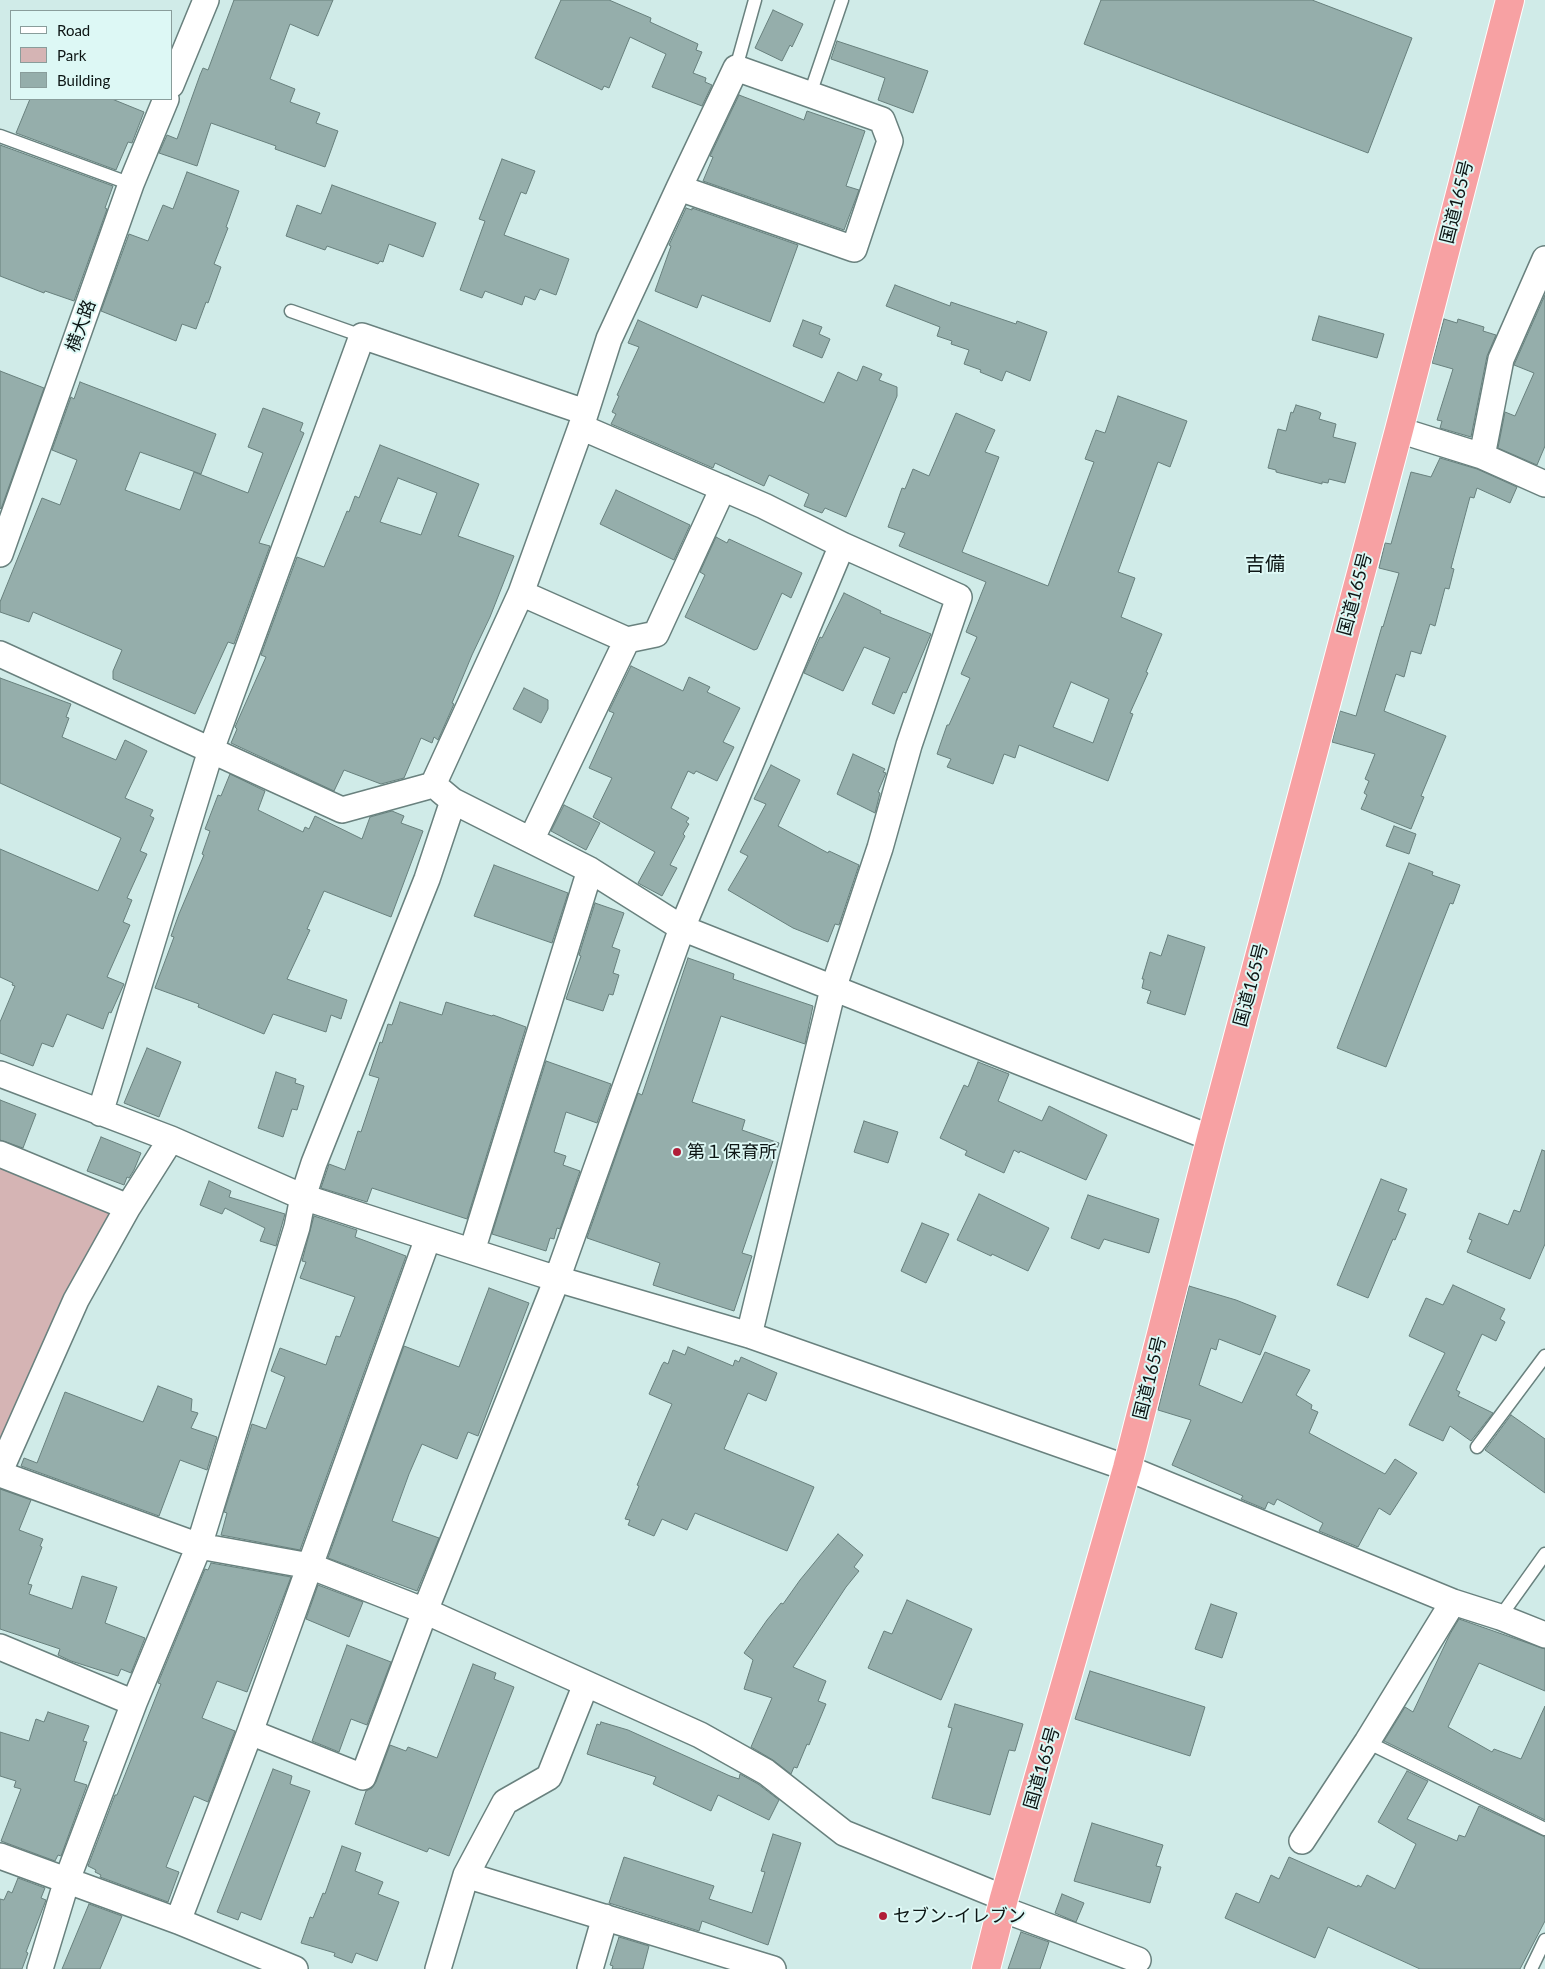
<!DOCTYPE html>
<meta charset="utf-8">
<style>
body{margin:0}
#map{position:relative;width:1545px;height:1969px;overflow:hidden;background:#d0ebe8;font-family:Lato,sans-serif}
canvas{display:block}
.legend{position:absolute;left:10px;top:10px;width:162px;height:90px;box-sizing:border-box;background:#ddf8f5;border:1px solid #899d9b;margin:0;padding:6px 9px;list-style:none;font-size:15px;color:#0c1514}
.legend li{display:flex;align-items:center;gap:10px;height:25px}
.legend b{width:25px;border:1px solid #899d9b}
</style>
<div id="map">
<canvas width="1545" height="1969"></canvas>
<ul class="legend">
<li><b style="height:6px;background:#fff"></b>Road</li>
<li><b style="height:14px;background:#d5b4b4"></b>Park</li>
<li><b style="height:14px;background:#95aeab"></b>Building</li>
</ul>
</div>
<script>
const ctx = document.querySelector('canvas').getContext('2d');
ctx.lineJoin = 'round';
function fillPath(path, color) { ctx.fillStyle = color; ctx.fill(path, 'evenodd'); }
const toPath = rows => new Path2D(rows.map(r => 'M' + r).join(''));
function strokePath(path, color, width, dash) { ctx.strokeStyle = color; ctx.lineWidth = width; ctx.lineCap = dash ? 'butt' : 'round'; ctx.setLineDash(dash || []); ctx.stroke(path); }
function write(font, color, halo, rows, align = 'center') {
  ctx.font = font + ' Lato,"Noto Sans JP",sans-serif'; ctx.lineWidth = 4; ctx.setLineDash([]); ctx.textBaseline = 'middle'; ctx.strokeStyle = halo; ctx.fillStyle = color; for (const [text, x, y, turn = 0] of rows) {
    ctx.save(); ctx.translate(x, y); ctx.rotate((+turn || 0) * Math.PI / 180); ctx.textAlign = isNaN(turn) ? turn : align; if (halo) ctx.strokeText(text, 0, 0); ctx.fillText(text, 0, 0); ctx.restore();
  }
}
fillPath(toPath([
 [0,1164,114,1210,55,1315,0,1440]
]), '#d5b4b4');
const building = toPath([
 [234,0,333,0,318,36,290,24,270,79,295,89,290,102,320,113,316,123,338,131,325,167,275,149,276,146,211,123,197,166,159,153,167,135,177,139,200,75,203,68,208,70,234,0],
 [561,0,609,0,651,18,650,22,698,44,696,50,702,52,693,73,706,78,705,82,712,85,702,106,652,87,666,54,630,37,609,88,604,86,602,90,535,58,561,0],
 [1101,0,1312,0,1412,38,1368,153,1084,44,1101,0],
 [773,10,803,24,792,47,790,45,782,61,755,48,773,10],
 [837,41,928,71,913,113,878,100,885,78,831,59,837,41],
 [739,95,804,120,807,111,865,131,846,186,859,190,844,230,703,181,713,157,710,156,739,95],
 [30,99,112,99,144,112,132,143,128,142,116,170,16,133,30,99],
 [0,145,113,186,105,208,107,209,74,301,45,291,44,293,0,276,0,145],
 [502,159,535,171,526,194,521,192,504,235,569,259,556,295,540,289,535,300,525,296,522,305,485,291,482,298,460,290,485,221,479,219,502,159],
 [187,172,239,191,226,227,228,228,214,264,221,267,208,303,206,302,196,329,182,324,176,341,101,311,129,234,148,241,163,205,173,209,187,172],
 [332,185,436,223,423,257,389,244,383,262,380,261,378,264,327,246,325,250,286,236,297,205,321,214,332,185],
 [686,208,692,210,692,208,798,245,770,322,702,295,697,308,655,291,671,246,669,245,686,208],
 [895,285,950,306,951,302,1016,324,1017,321,1047,332,1030,381,1006,371,1002,381,980,372,981,370,964,364,969,350,951,344,952,341,937,336,940,327,886,306,895,285],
 [1545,295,1545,446,1537,465,1498,448,1505,412,1515,416,1534,373,1514,365,1545,295],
 [1319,316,1384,334,1377,358,1312,340,1319,316],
 [1444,319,1457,323,1458,319,1484,327,1483,331,1496,335,1487,356,1471,437,1440,428,1442,421,1437,420,1453,369,1432,363,1444,319],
 [638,320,824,403,838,372,857,381,863,366,882,374,879,380,897,387,897,396,846,517,825,508,822,513,804,506,809,494,769,475,764,486,715,463,713,468,611,424,616,414,612,412,619,396,617,395,639,347,628,343,638,320],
 [803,320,822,327,819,334,830,339,822,358,793,346,803,320],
 [0,371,44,388,1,509,0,508,0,371],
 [80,382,216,434,201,474,140,452,125,490,180,510,194,472,248,493,263,453,248,447,263,408,303,423,300,431,304,433,259,543,270,546,234,644,228,642,195,714,113,679,113,671,122,650,33,612,29,622,0,612,0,602,42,498,60,505,77,460,52,450,71,397,74,399,80,382],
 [1118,396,1187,421,1170,467,1158,462,1118,572,1135,578,1121,617,1162,634,1146,672,1148,673,1130,713,1133,714,1108,781,1019,745,1015,758,1004,754,993,784,947,767,951,759,937,754,947,725,949,725,970,678,961,674,977,637,966,632,986,582,899,546,905,533,888,527,902,488,905,489,913,469,929,476,956,413,995,430,985,452,999,457,962,552,1048,586,1094,462,1085,459,1096,430,1105,433,1118,396],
 [1071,682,1109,699,1093,743,1053,727,1071,682],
 [1296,405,1317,411,1321,413,1319,419,1336,424,1333,437,1356,443,1345,483,1329,479,1328,483,1322,482,1322,484,1276,472,1276,470,1268,468,1278,429,1286,431,1291,412,1293,413,1296,405],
 [380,445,479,484,458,536,514,556,490,617,472,655,452,703,454,704,438,740,434,737,432,743,421,738,404,778,381,784,344,770,334,791,231,743,237,729,235,727,266,657,261,655,297,557,324,567,347,511,349,512,355,496,359,498,380,445],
 [398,478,437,493,421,535,380,522,398,478],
 [1440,458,1477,469,1517,487,1510,503,1477,488,1474,498,1470,497,1451,568,1454,569,1449,589,1445,588,1435,626,1430,624,1421,654,1411,651,1404,677,1396,674,1384,711,1446,736,1421,796,1424,797,1411,829,1361,809,1367,795,1364,793,1369,781,1365,779,1375,754,1332,742,1340,711,1356,716,1382,626,1383,627,1399,573,1379,568,1385,543,1391,544,1411,472,1431,477,1440,458],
 [616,490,690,525,674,560,600,524,616,490],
 [716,537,727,543,729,539,802,573,791,598,782,593,757,649,754,650,685,617,705,575,700,572,716,537],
 [844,593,881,611,880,613,931,634,906,693,903,692,894,714,872,704,890,658,864,647,843,691,804,673,820,637,822,638,844,593],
 [631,666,683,691,689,677,710,687,707,692,740,708,723,742,734,747,717,781,696,771,694,774,688,771,671,808,689,818,686,822,689,824,683,834,685,836,670,865,677,868,662,896,638,883,655,852,593,817,612,778,589,768,614,713,609,711,631,666],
 [0,678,71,704,66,717,69,718,62,737,116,760,125,740,147,751,125,798,153,810,150,816,154,818,140,851,147,854,127,898,132,900,123,922,130,925,107,977,124,984,111,1013,109,1012,103,1029,67,1014,53,1047,42,1043,33,1066,0,1053,0,1022,15,986,12,985,13,983,0,977,0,849,98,891,121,838,0,783,0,678],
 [524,688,548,700,548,709,541,723,513,709,524,688],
 [853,754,885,769,883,772,886,773,878,792,880,793,875,813,837,794,853,754],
 [771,765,800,780,778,826,828,853,829,851,859,865,839,925,835,924,828,942,793,928,728,890,748,856,740,852,766,804,754,799,771,765],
 [230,774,265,791,258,810,303,832,305,827,309,829,315,816,362,839,370,817,392,811,404,816,401,823,423,831,391,917,324,891,307,929,310,930,287,979,347,1000,341,1019,331,1015,326,1032,273,1014,264,1034,198,1007,199,1004,155,988,174,937,171,936,179,914,204,855,202,854,210,831,205,829,218,795,221,796,230,774],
 [564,805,600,823,586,850,551,831,564,805],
 [1394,826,1416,834,1409,854,1386,846,1394,826],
 [1409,863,1433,872,1432,875,1460,885,1453,904,1450,903,1386,1067,1337,1048,1409,863],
 [494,865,568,893,552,943,474,916,494,865],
 [595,903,624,913,612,947,620,950,613,973,619,975,613,995,609,994,603,1011,566,999,581,956,579,955,595,903],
 [1168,935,1205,947,1185,1015,1147,1003,1151,991,1142,988,1144,979,1142,979,1150,952,1161,956,1168,935],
 [688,958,734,974,733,979,813,1006,805,1044,721,1016,692,1102,745,1120,742,1130,779,1143,742,1253,752,1256,734,1311,653,1285,660,1263,587,1238,638,1093,642,1095,688,958],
 [400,1002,442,1015,446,1002,492,1016,493,1015,526,1027,467,1219,372,1188,367,1202,321,1188,329,1164,345,1170,358,1131,361,1132,379,1078,369,1075,380,1042,382,1043,388,1024,392,1025,400,1002],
 [147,1048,181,1062,159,1117,124,1103,147,1048],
 [546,1061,611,1084,597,1123,566,1112,554,1152,566,1156,563,1165,580,1171,560,1229,557,1228,554,1239,550,1238,546,1251,492,1234,546,1061],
 [978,1062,1009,1074,998,1101,1042,1121,1049,1106,1107,1135,1086,1180,1020,1151,1019,1153,1014,1150,1004,1173,965,1155,967,1151,940,1138,964,1085,968,1087,978,1062],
 [276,1072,296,1079,295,1083,304,1086,297,1110,292,1109,283,1137,258,1128,276,1072],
 [0,1100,36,1114,23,1148,0,1140,0,1100],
 [864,1121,898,1132,888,1163,854,1152,864,1121],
 [101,1137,141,1153,134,1170,129,1178,127,1177,124,1185,87,1171,101,1137],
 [1542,1150,1545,1151,1545,1244,1530,1279,1467,1252,1472,1240,1469,1239,1479,1213,1508,1225,1514,1210,1520,1212,1542,1150],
 [1381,1179,1407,1189,1398,1211,1406,1214,1395,1240,1393,1239,1368,1298,1337,1285,1381,1179],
 [209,1181,231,1191,229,1197,285,1214,276,1246,260,1241,265,1228,225,1208,222,1214,200,1205,209,1181],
 [979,1194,1049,1228,1028,1271,992,1254,991,1256,957,1240,979,1194],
 [1088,1195,1159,1219,1149,1253,1104,1239,1099,1249,1071,1238,1088,1195],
 [314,1216,357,1230,355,1237,406,1256,300,1550,221,1535,227,1513,224,1512,252,1424,266,1429,285,1377,271,1371,280,1348,326,1365,336,1336,340,1337,355,1297,300,1278,306,1262,302,1261,314,1216],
 [922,1223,949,1234,926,1283,901,1271,922,1223],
 [1453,1285,1505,1309,1500,1319,1505,1322,1496,1341,1482,1334,1456,1390,1460,1392,1458,1396,1493,1413,1471,1441,1450,1426,1443,1441,1409,1425,1445,1353,1409,1336,1426,1298,1443,1305,1453,1285],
 [1189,1286,1236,1300,1276,1316,1260,1355,1219,1339,1216,1350,1211,1348,1199,1385,1242,1403,1265,1352,1310,1370,1296,1395,1312,1405,1311,1409,1318,1412,1309,1433,1385,1474,1395,1459,1417,1473,1390,1515,1379,1508,1358,1547,1319,1531,1323,1523,1277,1499,1274,1505,1268,1502,1265,1509,1241,1499,1243,1496,1172,1465,1191,1420,1158,1410,1189,1286],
 [489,1288,529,1303,478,1436,468,1432,457,1459,422,1444,409,1474,392,1521,439,1538,417,1591,328,1558,404,1346,459,1367,489,1288],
 [688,1347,733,1366,735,1360,739,1362,741,1357,777,1373,766,1401,748,1393,724,1449,814,1487,787,1551,695,1513,687,1530,662,1519,654,1536,628,1525,630,1520,625,1519,639,1486,637,1485,672,1404,649,1394,662,1365,664,1362,668,1364,673,1350,685,1355,688,1347],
 [158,1386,192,1399,191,1411,198,1413,191,1428,217,1437,207,1470,180,1460,159,1516,21,1466,24,1458,37,1463,65,1392,143,1422,158,1386],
 [1511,1415,1545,1439,1545,1493,1485,1450,1511,1415],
 [0,1489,31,1500,19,1530,43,1539,40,1546,42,1547,28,1584,32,1585,29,1594,72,1609,82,1576,117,1587,105,1623,145,1638,131,1673,121,1669,118,1676,71,1661,58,1655,60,1649,0,1629,0,1489],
 [838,1534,863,1555,854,1567,859,1571,846,1587,793,1667,826,1681,818,1701,826,1704,809,1745,807,1744,797,1768,794,1767,791,1774,773,1760,751,1747,772,1698,744,1689,753,1660,744,1653,767,1620,781,1603,783,1604,800,1580,838,1534],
 [211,1563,291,1577,247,1692,217,1681,202,1718,235,1731,208,1802,194,1796,166,1867,179,1872,168,1902,100,1877,101,1875,95,1872,96,1870,88,1866,115,1795,117,1795,161,1684,158,1683,205,1569,208,1570,211,1563],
 [318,1585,363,1602,349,1637,306,1619,318,1585],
 [907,1600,972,1629,941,1700,868,1668,884,1631,892,1634,907,1600],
 [1211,1604,1237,1613,1222,1658,1195,1649,1211,1604],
 [1459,1619,1545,1649,1545,1691,1479,1663,1448,1727,1492,1752,1494,1749,1521,1759,1545,1706,1545,1820,1384,1741,1405,1707,1413,1712,1450,1634,1459,1619],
 [347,1645,391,1662,367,1725,351,1719,339,1752,312,1741,347,1645],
 [473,1664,496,1673,494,1679,514,1687,449,1856,429,1848,427,1852,355,1824,366,1791,372,1788,376,1782,390,1745,406,1751,408,1747,437,1758,473,1664],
 [1090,1671,1205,1707,1190,1756,1075,1719,1090,1671],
 [955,1704,1023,1724,1015,1751,1009,1750,990,1815,932,1798,952,1728,948,1727,955,1704],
 [48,1712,89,1726,83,1741,87,1742,74,1781,87,1785,61,1856,58,1855,55,1861,1,1841,21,1789,14,1787,16,1781,0,1776,0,1732,29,1741,36,1719,44,1722,48,1712],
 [601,1722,628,1730,730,1776,739,1779,740,1774,758,1784,779,1800,769,1820,718,1795,711,1811,653,1784,656,1777,587,1754,597,1724,600,1725,601,1722],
 [273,1769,292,1776,290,1784,310,1791,261,1920,241,1912,238,1920,217,1912,273,1769],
 [1407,1771,1428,1781,1407,1819,1457,1841,1459,1835,1465,1837,1479,1806,1545,1837,1545,1921,1520,1969,1420,1969,1328,1927,1315,1958,1225,1918,1236,1893,1259,1903,1271,1875,1279,1879,1289,1857,1357,1887,1358,1885,1361,1887,1367,1875,1395,1889,1416,1844,1378,1822,1407,1771],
 [1092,1823,1163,1845,1156,1866,1161,1867,1150,1903,1074,1881,1092,1823],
 [773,1834,801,1843,768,1945,702,1921,699,1931,609,1903,624,1857,714,1886,709,1899,752,1913,765,1872,761,1871,773,1834],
 [342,1846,361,1853,355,1871,383,1882,378,1894,399,1902,377,1961,356,1953,352,1963,334,1956,335,1953,301,1943,310,1917,313,1918,323,1893,325,1894,342,1846],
 [18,1878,45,1888,41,1898,46,1900,26,1952,28,1953,22,1969,0,1969,0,1899,4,1900,8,1891,12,1893,18,1878],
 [1062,1894,1084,1903,1076,1922,1055,1913,1062,1894],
 [89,1904,122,1916,100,1969,62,1969,89,1904],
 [1021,1932,1049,1942,1040,1969,1008,1969,1021,1932],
 [619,1937,649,1946,643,1969,612,1969,613,1966,610,1965,619,1937]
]);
fillPath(building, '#95aeab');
strokePath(building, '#68807d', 1);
const lane = toPath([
 [736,68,755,0],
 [810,94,842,0],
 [0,136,131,184],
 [291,311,362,336],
 [1477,1447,1545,1356],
 [1500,1617,1545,1554],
 [1367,1742,1545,1829],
 [1531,1969,1545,1940]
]);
const street = toPath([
 [171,85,206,0],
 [581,427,764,506,842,545,959,597,909,745,880,848,833,989,749,1335],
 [1399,430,1482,456,1545,484],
 [1482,456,1501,359,1545,259],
 [842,545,682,928,557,1279,425,1611,700,1735,766,1772,844,1833,1004,1898],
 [0,554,131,184,166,99],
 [521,593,627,640,531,840],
 [627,640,656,634,723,488],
 [0,654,342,810,433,785],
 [433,785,521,593,581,427,609,339,679,188,736,68,882,120,890,141,854,249,679,188],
 [441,791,453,801,590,870,682,928,1211,1138],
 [0,1074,171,1139,303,1197,557,1279,749,1335,1127,1468,1453,1602,1500,1617,1545,1635],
 [100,1113,211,750,362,336,585,412],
 [0,1154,128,1207],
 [472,1251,590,870],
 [0,1471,76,1300,128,1207,171,1139],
 [0,1474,199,1546,310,1566,425,1611,363,1777,250,1732],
 [0,1647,134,1703],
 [1302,1841,1367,1742,1453,1602],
 [0,1856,178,1921,295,1969],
 [466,1875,773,1969],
 [1002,1909,1138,1960],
 [178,1921,250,1732,428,1238],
 [40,1969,67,1880,134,1703,199,1546,297,1227,303,1197,314,1163,427,879,453,801],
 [438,1969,466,1875,505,1802,549,1777,586,1684],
 [590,1969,605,1917]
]);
const highway = toPath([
 [986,1969,1004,1898,1127,1468,1211,1138,1399,430,1510,0]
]);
strokePath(lane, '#69817e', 15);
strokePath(street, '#69817e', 28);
strokePath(highway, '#fff', 30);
strokePath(lane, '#fff', 12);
strokePath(street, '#fff', 25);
strokePath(highway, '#f7a1a3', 28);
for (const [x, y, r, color] of [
 [677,1152,5,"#b11e38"],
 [883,1916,5,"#b11e38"]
]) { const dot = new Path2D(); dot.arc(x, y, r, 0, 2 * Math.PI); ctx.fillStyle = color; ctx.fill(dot); strokePath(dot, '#ddf8f5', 2); }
write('18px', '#0c1514', '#ddf8f5', [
 ["国道165号",1457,202,-76],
 ["横大路",81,326,-70],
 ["国道165号",1355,594,-75],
 ["国道165号",1251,985,-75],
 ["国道165号",1150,1378,-76],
 ["国道165号",1042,1768,-74]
]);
write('18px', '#0c1514', '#ddf8f5', [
 ["第１保育所",687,1152],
 ["セブン-イレブン",893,1916]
], 'left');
write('20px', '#0c1514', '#ddf8f5', [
 ["吉備",1265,565]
]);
</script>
